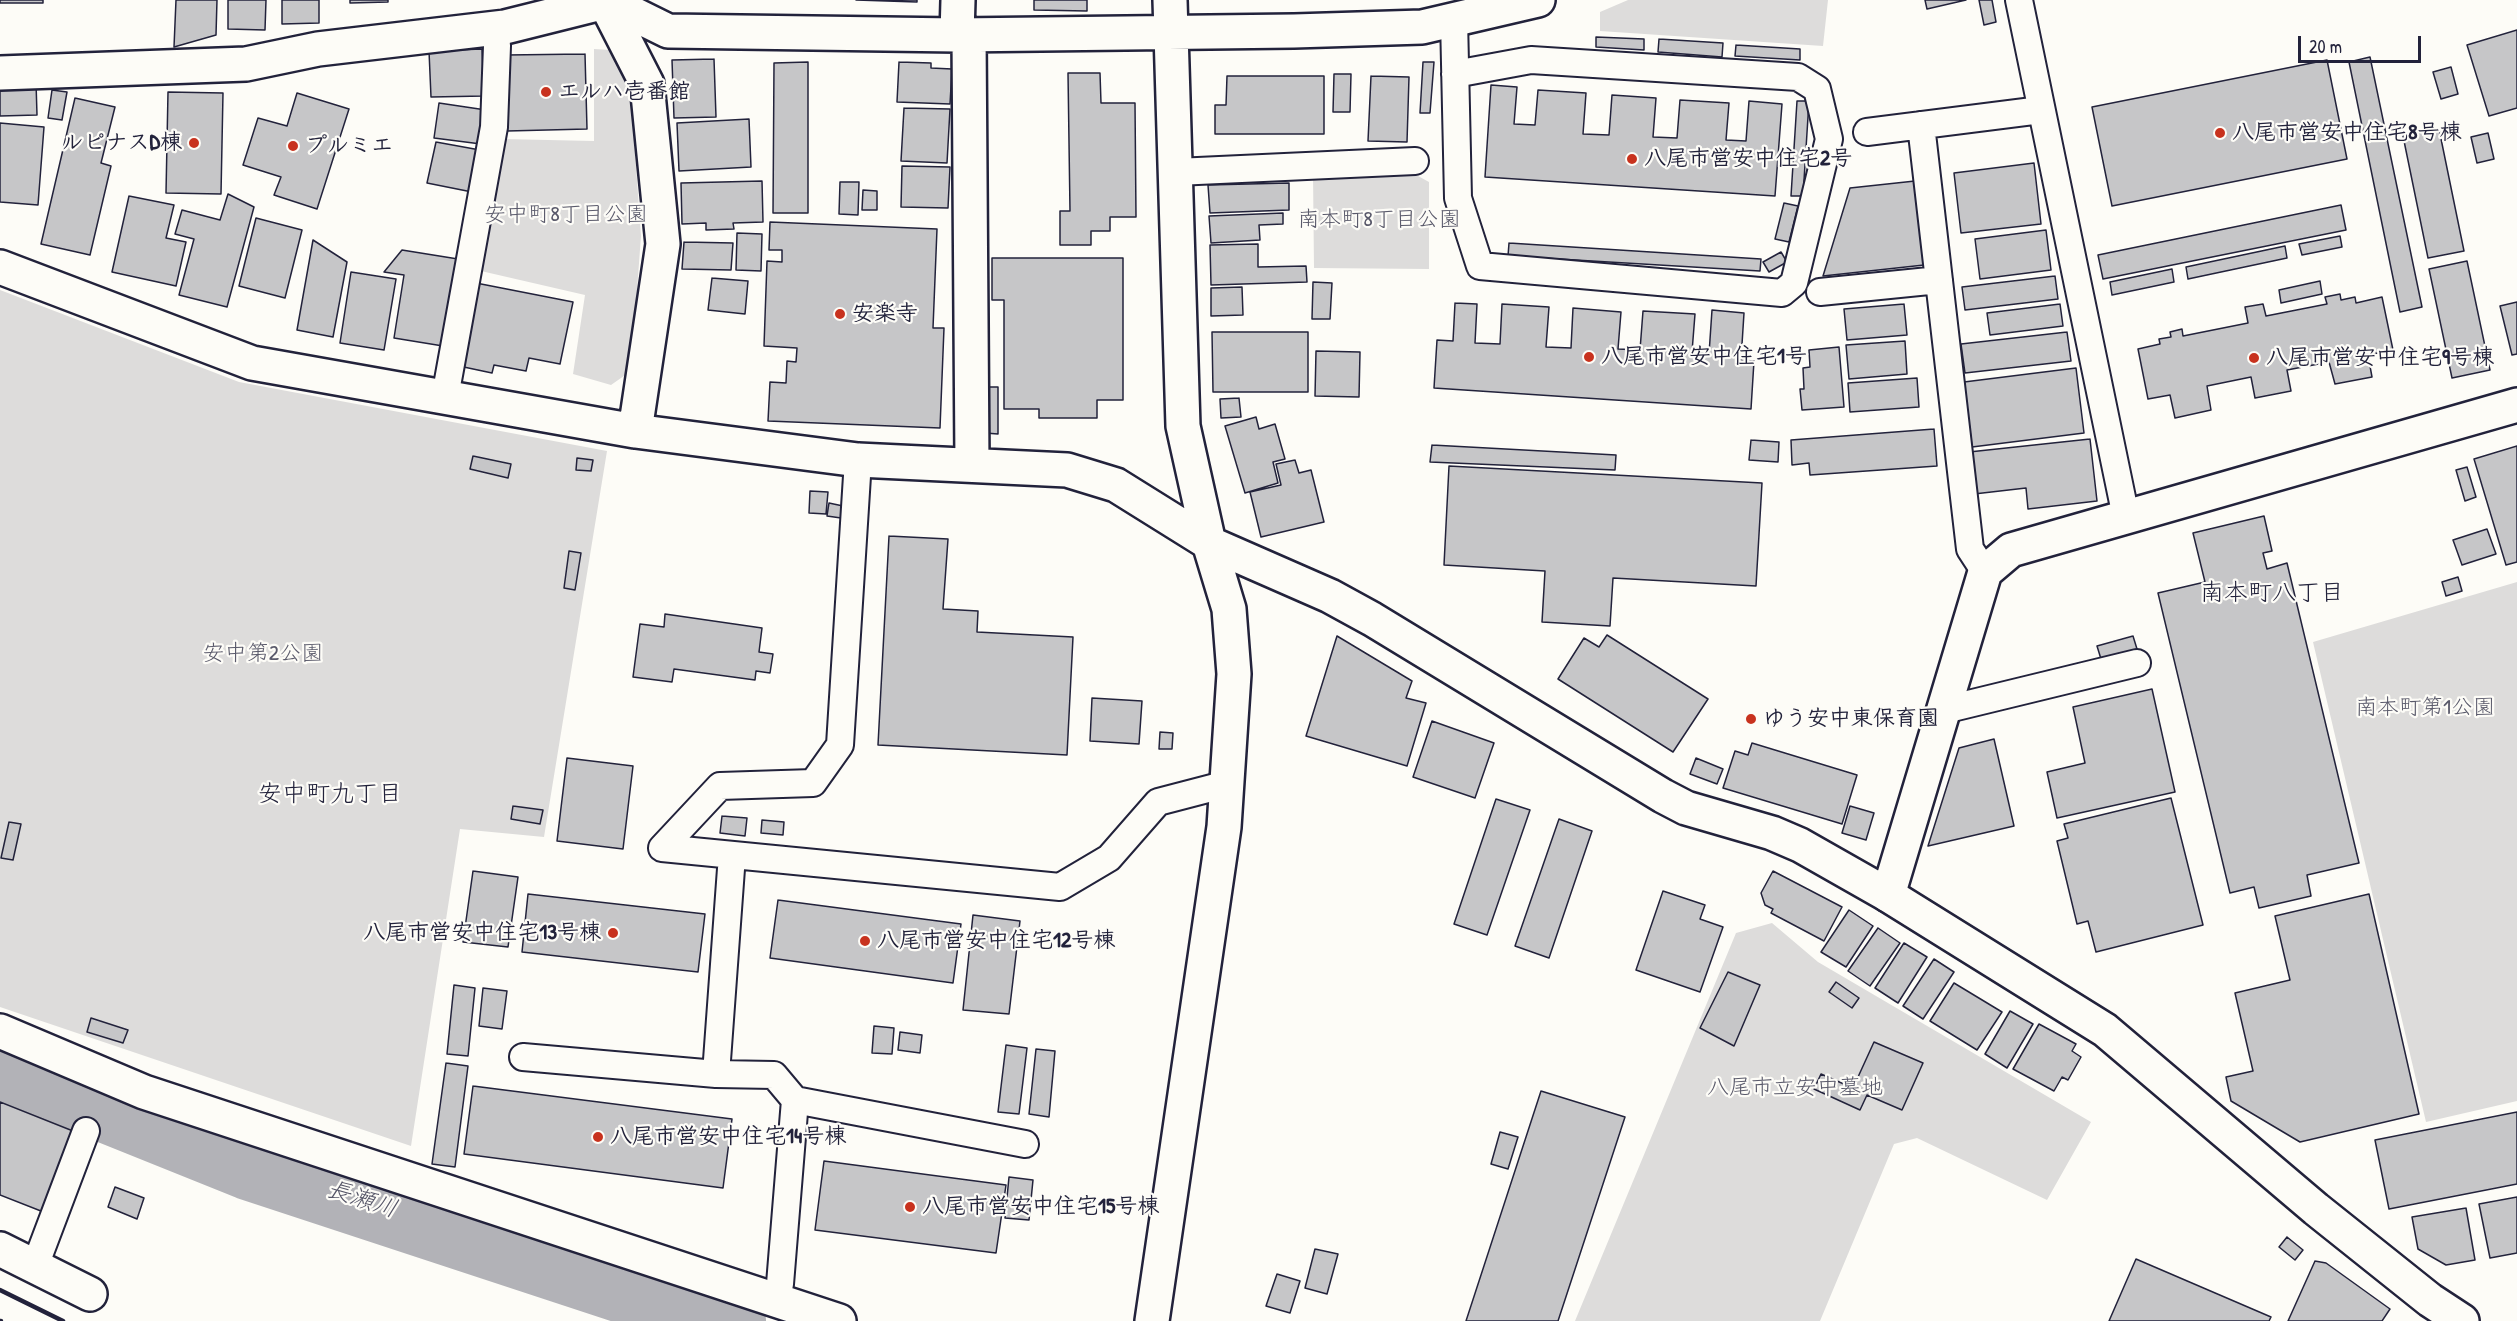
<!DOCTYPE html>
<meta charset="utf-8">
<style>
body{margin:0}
#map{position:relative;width:2517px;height:1321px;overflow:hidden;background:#fdfcf7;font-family:"Patrick Hand",sans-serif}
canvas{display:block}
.scale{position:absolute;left:2298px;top:36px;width:123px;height:27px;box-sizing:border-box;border:3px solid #22223b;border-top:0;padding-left:8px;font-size:18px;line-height:21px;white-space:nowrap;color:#22223b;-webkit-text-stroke:4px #fdfcf7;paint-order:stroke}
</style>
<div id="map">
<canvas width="2517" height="1321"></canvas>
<div class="scale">20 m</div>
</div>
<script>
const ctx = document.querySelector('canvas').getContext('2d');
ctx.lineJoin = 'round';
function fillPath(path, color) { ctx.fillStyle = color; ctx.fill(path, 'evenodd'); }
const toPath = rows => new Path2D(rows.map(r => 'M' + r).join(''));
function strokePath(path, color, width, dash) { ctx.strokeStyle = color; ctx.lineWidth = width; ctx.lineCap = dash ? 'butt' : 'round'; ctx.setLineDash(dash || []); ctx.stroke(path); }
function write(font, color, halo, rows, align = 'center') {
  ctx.font = font + ' "Patrick Hand","Klee One",sans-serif'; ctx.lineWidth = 4.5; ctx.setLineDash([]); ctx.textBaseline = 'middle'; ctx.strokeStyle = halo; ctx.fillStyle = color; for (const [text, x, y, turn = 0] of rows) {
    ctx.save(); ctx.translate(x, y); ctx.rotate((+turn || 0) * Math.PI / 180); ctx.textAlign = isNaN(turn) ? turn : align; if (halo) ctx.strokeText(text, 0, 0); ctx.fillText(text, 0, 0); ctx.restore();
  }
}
fillPath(toPath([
 [1628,0,1828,0,1823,46,1600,31,1600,12],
 [594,49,611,50,629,68,641,236,631,371,611,385,573,374,585,295,481,271,502,139,594,141],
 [1407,170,1429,182,1429,269,1314,268,1313,174],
 [0,290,239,382,607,451,544,837,460,829,411,1146,0,1007],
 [2517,582,2517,1101,2426,1122,2313,642],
 [1772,923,1818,962,2091,1122,2047,1200,1917,1138,1894,1144,1820,1321,1575,1321,1736,933]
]), '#dddcdb');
strokePath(toPath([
 [0,1063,249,1163,729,1321]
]), '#b2b2b7', 74);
const building = toPath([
 [0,0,43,0,43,3,0,3,0,0],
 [176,0,217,0,216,35,174,47,176,0],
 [228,0,266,0,265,30,228,29,228,0],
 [282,0,319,0,319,23,282,24,282,0],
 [350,0,388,0,388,2,350,3,350,0],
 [856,0,917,0,917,2,856,0],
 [1034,0,1087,0,1087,11,1034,10,1034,0],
 [1925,0,1966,0,1927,9,1925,0],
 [1979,0,1992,0,1996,22,1984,25,1979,0],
 [2517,30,2517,108,2489,116,2467,45,2517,30],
 [1596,37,1644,39,1644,50,1596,47,1596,37],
 [1659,39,1723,43,1722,57,1658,52,1659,39],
 [1736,45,1800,49,1800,60,1735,56,1736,45],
 [482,49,484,96,431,97,429,51,482,49],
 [585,54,587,129,507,131,506,55,585,54],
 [2370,57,2422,307,2400,312,2349,62,2370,57],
 [714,59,716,117,674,118,672,60,714,59],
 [2327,60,2347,159,2112,206,2092,107,2327,60],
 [808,62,808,213,773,213,774,63,808,62],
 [899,62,931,63,931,68,952,69,950,104,897,102,899,62],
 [1423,62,1434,62,1430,113,1420,113,1423,62],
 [2451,67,2458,94,2441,99,2433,72,2451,67],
 [1068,73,1100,73,1101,103,1135,103,1136,217,1110,217,1110,231,1091,231,1091,245,1060,245,1060,211,1070,211,1068,73],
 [1334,74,1351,74,1350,112,1333,112,1334,74],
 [1227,76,1324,76,1324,134,1215,134,1215,105,1226,105,1227,76],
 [1371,76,1409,77,1407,142,1368,141,1371,76],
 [36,82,37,115,0,116,0,83,36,82],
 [1491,85,1517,87,1514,124,1535,125,1538,90,1586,93,1583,134,1609,135,1612,95,1656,98,1653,137,1677,138,1680,100,1729,103,1726,140,1746,141,1749,101,1782,104,1775,196,1485,177,1491,85],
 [52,90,67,92,62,120,48,118,52,90],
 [168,92,223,93,221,194,166,193,168,92],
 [297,93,349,109,317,209,274,195,281,177,243,165,258,118,287,126,297,93],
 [75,98,115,107,101,163,111,166,90,255,41,244,75,98],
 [1797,101,1809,101,1803,196,1791,196,1797,101],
 [439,103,486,110,481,144,434,138,439,103],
 [904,108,950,109,947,163,901,161,904,108],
 [749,119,751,167,679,171,677,123,749,119],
 [0,123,44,127,38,205,0,202,0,123],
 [2439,129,2464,251,2428,258,2403,136,2439,129],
 [2488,133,2494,159,2477,163,2471,137,2488,133],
 [436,142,480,150,472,192,427,183,436,142],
 [2034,163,2041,224,1961,233,1954,173,2034,163],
 [902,166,950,167,948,208,901,207,902,166],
 [762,181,763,222,733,223,734,229,706,230,706,223,682,224,681,183,762,181],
 [1915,181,1924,265,1823,276,1850,188,1915,181],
 [840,182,859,182,858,215,839,214,840,182],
 [1289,183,1289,210,1210,213,1208,185,1289,183],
 [863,190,877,191,877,210,862,210,863,190],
 [228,194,254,207,227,307,179,295,194,239,175,234,182,210,220,220,228,194],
 [129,196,174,205,166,238,186,242,176,286,112,272,129,196],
 [1784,203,1798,206,1789,242,1775,239,1784,203],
 [2341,205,2346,230,2103,279,2098,255,2341,205],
 [1283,213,1283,224,1259,225,1260,240,1211,243,1209,216,1283,213],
 [256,218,302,230,285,298,239,286,256,218],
 [770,222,937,229,933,328,944,328,940,428,768,421,770,382,786,383,787,361,796,362,797,348,764,346,767,261,782,262,782,250,769,250,770,222],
 [2046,230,2051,270,1980,279,1975,239,2046,230],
 [737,233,762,234,761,271,736,270,737,233],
 [2340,236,2342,247,2302,255,2299,244,2340,236],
 [313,240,347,262,333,337,297,330,313,240],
 [684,242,733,243,731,270,682,269,684,242],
 [1509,243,1761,259,1760,271,1508,256,1509,243],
 [1258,244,1258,267,1306,266,1307,282,1211,285,1210,245,1258,244],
 [2285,246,2287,258,2188,279,2186,267,2285,246],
 [402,250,458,259,443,346,394,338,404,275,384,272,402,250],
 [1781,252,1787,262,1769,272,1763,262,1781,252],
 [992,258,1123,258,1123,400,1097,400,1097,418,1039,418,1039,409,1004,409,1004,300,992,300,992,258],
 [2467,261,2490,370,2452,378,2429,269,2467,261],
 [2172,269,2174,282,2112,295,2110,282,2172,269],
 [351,272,396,279,384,350,340,343,351,272],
 [2055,276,2058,299,1965,310,1962,287,2055,276],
 [712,278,748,281,745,314,708,310,712,278],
 [2320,281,2322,294,2281,303,2279,290,2320,281],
 [1313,282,1332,283,1330,319,1312,319,1313,282],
 [476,283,573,302,560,364,529,358,526,371,494,365,492,373,459,366,476,283],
 [1242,287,1243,315,1211,316,1211,288,1242,287],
 [2340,294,2341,300,2355,297,2356,303,2382,297,2393,350,2368,355,2372,377,2335,384,2329,362,2287,370,2291,391,2255,398,2251,377,2207,386,2211,410,2175,418,2170,395,2148,399,2138,349,2160,344,2159,339,2171,337,2170,332,2182,329,2183,336,2248,323,2245,307,2263,304,2266,316,2327,304,2325,297,2340,294],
 [2517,302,2517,354,2512,355,2500,306,2517,302],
 [1455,303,1477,304,1475,343,1500,344,1502,304,1549,307,1546,347,1571,348,1573,308,1621,312,1618,349,1640,350,1643,311,1695,314,1692,352,1709,354,1712,310,1744,313,1741,360,1754,361,1751,409,1434,388,1437,340,1453,341,1455,303],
 [1904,304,1907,335,1847,340,1844,309,1904,304],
 [2060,304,2063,326,1990,335,1987,313,2060,304],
 [1212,332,1308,332,1308,392,1213,392,1212,332],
 [2067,332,2071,361,1965,373,1961,344,2067,332],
 [1905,341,1907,374,1849,379,1846,345,1905,341],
 [1839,347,1844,407,1802,410,1800,389,1804,389,1803,368,1810,367,1809,350,1839,347],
 [1316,351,1360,352,1359,397,1315,396,1316,351],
 [2076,368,2084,433,1972,447,1964,382,2076,368],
 [1917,378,1919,407,1850,412,1848,383,1917,378],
 [985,387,998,387,998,434,985,433,985,387],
 [1239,398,1241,417,1221,418,1220,399,1239,398],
 [1256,417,1259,429,1275,424,1285,459,1273,462,1278,483,1245,493,1225,426,1256,417],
 [1934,429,1937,466,1810,475,1809,463,1792,465,1791,440,1934,429],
 [2090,439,2097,501,2028,509,2026,488,1974,494,1969,452,2090,439],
 [1751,440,1779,442,1778,462,1749,460,1751,440],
 [1432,445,1616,455,1615,470,1430,462,1432,445],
 [2517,446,2517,562,2506,565,2474,459,2517,446],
 [473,456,511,464,508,478,470,469,473,456],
 [577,458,593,460,591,471,576,470,577,458],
 [1295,460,1299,473,1311,470,1324,522,1261,537,1250,492,1281,485,1276,464,1295,460],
 [1449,466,1762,483,1756,586,1613,578,1610,626,1542,622,1545,571,1444,565,1449,466],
 [2467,467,2476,497,2465,501,2456,470,2467,467],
 [810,491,828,492,826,514,809,513,810,491],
 [829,503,843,506,841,518,827,516,829,503],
 [2264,516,2272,551,2263,553,2267,569,2287,563,2359,863,2307,875,2311,896,2259,908,2254,887,2230,893,2158,593,2205,582,2193,533,2264,516],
 [2487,529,2496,554,2462,565,2453,540,2487,529],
 [889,536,948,539,943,609,978,611,977,632,1073,637,1067,755,878,745,889,536],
 [569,551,581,553,575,590,564,588,569,551],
 [2458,577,2462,591,2446,596,2442,582,2458,577],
 [665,614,762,628,759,652,773,654,770,673,756,671,755,680,674,669,672,682,633,677,640,624,664,627,665,614],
 [1607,635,1708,699,1673,752,1558,679,1584,638,1599,647,1607,635],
 [1337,636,1412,681,1406,698,1426,703,1407,766,1306,736,1337,636],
 [2133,636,2137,649,2101,659,2097,646,2133,636],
 [2152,689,2175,792,2057,818,2047,772,2085,763,2073,707,2152,689],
 [1092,698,1142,701,1139,744,1090,741,1092,698],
 [1432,721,1494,743,1475,798,1413,777,1432,721],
 [1160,732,1173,733,1172,749,1159,749,1160,732],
 [1994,739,2014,826,1928,846,1959,748,1994,739],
 [1752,743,1857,775,1842,824,1723,788,1735,751,1748,755,1752,743],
 [567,758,633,766,623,849,557,841,567,758],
 [1696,758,1723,769,1717,784,1690,774,1696,758],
 [2171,798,2203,925,2096,952,2088,921,2077,924,2057,841,2068,838,2064,824,2171,798],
 [1496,799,1530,810,1487,935,1454,924,1496,799],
 [513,806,543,810,540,824,511,819,513,806],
 [1850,806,1874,813,1866,840,1842,833,1850,806],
 [722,816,747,818,745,836,720,833,722,816],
 [1559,819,1592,831,1549,958,1515,946,1559,819],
 [762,820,784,822,783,835,761,833,762,820],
 [9,822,21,824,13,860,1,858,9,822],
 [473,871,518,877,508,947,463,942,473,871],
 [1773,871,1842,907,1824,941,1771,913,1773,909,1765,905,1761,893,1773,871],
 [1663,891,1705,905,1700,919,1723,927,1700,992,1636,970,1663,891],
 [528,894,705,914,698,972,522,952,528,894],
 [2369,894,2419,1114,2300,1142,2231,1101,2226,1077,2253,1071,2235,993,2290,980,2275,916,2369,894],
 [778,900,961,924,953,983,770,958,778,900],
 [1849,910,1873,926,1846,967,1821,952,1849,910],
 [973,915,1020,921,1009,1014,963,1010,973,915],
 [1878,928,1900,943,1870,986,1848,971,1878,928],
 [1904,943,1927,957,1898,1003,1875,988,1904,943],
 [1934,959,1954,972,1923,1019,1903,1006,1934,959],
 [1728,972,1760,985,1734,1046,1700,1028,1728,972],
 [1836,982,1859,998,1852,1008,1829,992,1836,982],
 [1954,983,2002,1012,1977,1050,1930,1021,1954,983],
 [454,985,475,988,468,1056,447,1054,454,985],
 [483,988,507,991,502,1029,479,1026,483,988],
 [2010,1011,2033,1024,2007,1068,1985,1054,2010,1011],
 [91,1018,128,1030,123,1043,87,1032,91,1018],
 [2039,1024,2076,1044,2072,1051,2081,1057,2068,1080,2062,1077,2054,1091,2013,1069,2039,1024],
 [874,1026,894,1028,892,1054,872,1053,874,1026],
 [900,1032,922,1035,920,1053,898,1050,900,1032],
 [1874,1042,1923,1063,1902,1110,1867,1095,1860,1110,1814,1089,1821,1074,1853,1088,1874,1042],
 [1006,1045,1027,1048,1019,1114,998,1112,1006,1045],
 [1036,1049,1055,1051,1049,1117,1029,1114,1036,1049],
 [446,1063,468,1066,455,1167,432,1164,446,1063],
 [473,1086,732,1119,723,1188,464,1154,473,1086],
 [1541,1091,1625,1117,1558,1321,1466,1321,1541,1091],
 [0,1102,78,1133,46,1213,0,1195,0,1102],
 [2517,1112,2517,1184,2389,1209,2375,1140,2517,1112],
 [1500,1132,1518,1137,1508,1169,1491,1164,1500,1132],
 [824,1161,1006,1185,996,1253,815,1230,824,1161],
 [1009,1177,1033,1180,1029,1220,1005,1218,1009,1177],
 [115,1187,144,1198,137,1219,108,1207,115,1187],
 [2517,1197,2517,1253,2490,1258,2479,1204,2517,1197],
 [2466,1208,2475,1260,2446,1265,2418,1249,2412,1217,2466,1208],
 [2287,1237,2303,1250,2295,1260,2279,1247,2287,1237],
 [1315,1249,1338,1254,1327,1294,1305,1288,1315,1249],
 [2136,1259,2271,1317,2269,1321,2109,1321,2136,1259],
 [2315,1261,2326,1263,2390,1309,2382,1321,2288,1321,2315,1261],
 [1277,1274,1300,1281,1290,1313,1266,1306,1277,1274]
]);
fillPath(building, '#c6c6c8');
strokePath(building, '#22223b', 1.5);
const service = toPath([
 [2019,0,2126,517],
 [1454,19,1458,198,1480,266,1782,293,1794,283,1829,139,1817,89,1798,77,1531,60,1455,74],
 [1921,125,1970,549,1985,572],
 [1867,132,2041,110],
 [1176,172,1415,161],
 [1820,292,1939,280],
 [445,397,494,127,497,46,495,28],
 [858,460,840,745,813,783,720,786,662,848,1060,887,1109,858,1158,802,1227,784],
 [1944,710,2137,663],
 [732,855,716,1074,774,1075,795,1100,780,1284],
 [523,1057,716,1074],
 [795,1100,1025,1144],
 [35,1266,86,1131]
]);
const minor = toPath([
 [605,0,668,31,957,35,1294,31,1422,27,1538,0],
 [969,34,972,465],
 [957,35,958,0],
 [0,73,246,64,318,49,505,27,605,2,647,84,663,244,635,431],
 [0,267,252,363,635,431,858,460,1067,470,1116,485,1209,543,1330,596,1372,619,1663,796,1686,808,1772,833,1800,845,1888,895,1985,572,2011,550,2517,405],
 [0,1031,144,1092,839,1321],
 [0,1249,90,1294],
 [1152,1321,1224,827,1234,674,1229,609,1209,543,1183,426,1170,0]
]);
const tertiary = toPath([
 [1888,895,2105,1030,2316,1209,2430,1300,2462,1321]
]);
strokePath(service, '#22223b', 30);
strokePath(minor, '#22223b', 38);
strokePath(tertiary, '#22223b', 38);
strokePath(service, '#fdfcf7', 26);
strokePath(minor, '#fdfcf7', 33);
strokePath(tertiary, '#fdfcf7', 33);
strokePath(toPath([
 [0,1290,63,1321],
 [0,1321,1,1321]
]), '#22223b', 4.5);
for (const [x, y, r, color] of [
 [546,92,6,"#c8321e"],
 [2220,133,6,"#c8321e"],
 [194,143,6,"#c8321e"],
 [293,146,6,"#c8321e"],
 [1632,159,6,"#c8321e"],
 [840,314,6,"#c8321e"],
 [1589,357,6,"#c8321e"],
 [2254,358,6,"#c8321e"],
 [1751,719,6,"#c8321e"],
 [613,933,6,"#c8321e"],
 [865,941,6,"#c8321e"],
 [598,1137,6,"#c8321e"],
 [910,1207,6,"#c8321e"]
]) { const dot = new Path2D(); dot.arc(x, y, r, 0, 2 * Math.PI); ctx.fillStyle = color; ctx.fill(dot); strokePath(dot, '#fdfcf7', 2); }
write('bold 22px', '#22223b', '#fdfcf7', [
 ["エルハ壱番館",558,92],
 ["八尾市営安中住宅8号棟",2232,133],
 ["ルピナスD棟",182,143,"right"],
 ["プルミエ",305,146],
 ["八尾市営安中住宅2号",1644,159],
 ["安楽寺",852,314],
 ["八尾市営安中住宅1号",1601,357],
 ["八尾市営安中住宅9号棟",2266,358],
 ["ゆう安中東保育園",1763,719],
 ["八尾市営安中住宅13号棟",601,933,"right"],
 ["八尾市営安中住宅12号棟",877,941],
 ["八尾市営安中住宅14号棟",610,1137],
 ["八尾市営安中住宅15号棟",922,1207]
], 'left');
write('22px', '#5a5a6b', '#fdfcf7', [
 ["安中町8丁目公園",566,215],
 ["南本町8丁目公園",1379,220],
 ["安中第2公園",263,654],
 ["南本町第1公園",2425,708],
 ["八尾市立安中墓地",1795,1088]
]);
write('24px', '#22223b', '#fdfcf7', [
 ["南本町八丁目",2272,594],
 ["安中町九丁目",330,795]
]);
write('italic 24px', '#545466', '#fdfcf7', [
 ["長瀬川",362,1200,18]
]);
</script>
